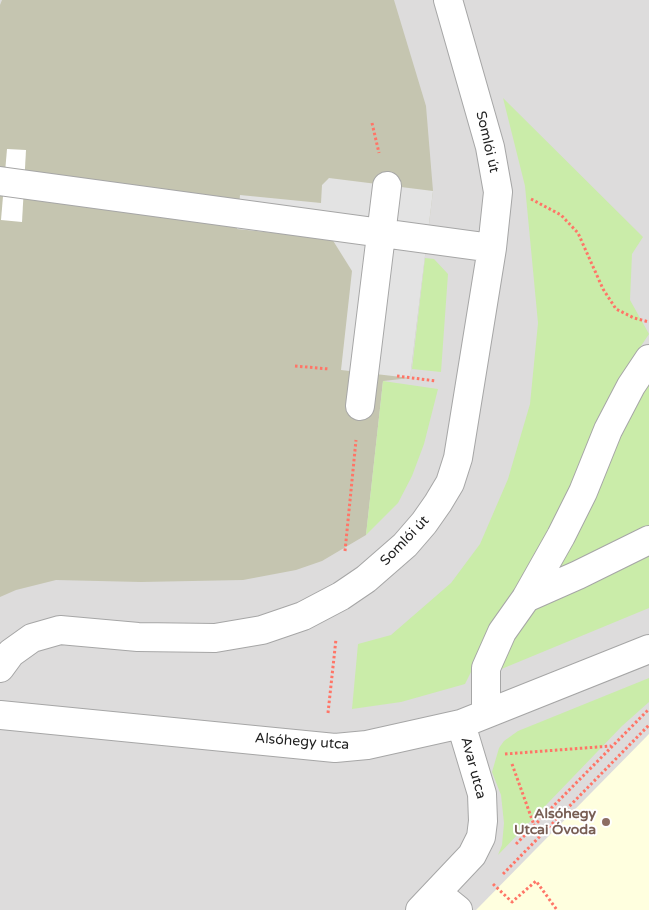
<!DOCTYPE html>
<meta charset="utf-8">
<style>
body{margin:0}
canvas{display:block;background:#f0ece5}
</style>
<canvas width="649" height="910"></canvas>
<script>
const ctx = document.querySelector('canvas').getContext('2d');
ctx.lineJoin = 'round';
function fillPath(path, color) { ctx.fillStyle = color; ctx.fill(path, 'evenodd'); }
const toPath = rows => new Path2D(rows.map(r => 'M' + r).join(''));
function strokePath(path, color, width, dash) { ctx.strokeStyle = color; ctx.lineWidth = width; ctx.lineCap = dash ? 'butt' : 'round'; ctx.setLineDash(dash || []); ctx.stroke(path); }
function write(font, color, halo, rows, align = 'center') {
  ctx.font = font + ' "Varela Round",sans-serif'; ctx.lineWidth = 4; ctx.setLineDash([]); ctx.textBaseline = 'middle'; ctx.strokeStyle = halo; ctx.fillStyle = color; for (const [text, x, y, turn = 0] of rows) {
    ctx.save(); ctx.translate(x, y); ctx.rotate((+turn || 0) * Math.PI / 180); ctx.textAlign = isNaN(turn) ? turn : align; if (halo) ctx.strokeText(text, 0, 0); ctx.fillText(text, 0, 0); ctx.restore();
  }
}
fillPath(toPath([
 [0,0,649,0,649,910,0,910]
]), '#dddcdc');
fillPath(toPath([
 [649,734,649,910,476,910]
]), '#ffffdf');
fillPath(toPath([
 [2,0,394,0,426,106,433,191,410,378,383,381,366,535,322,561,296,570,243,580,141,582,56,580,16,590,0,597,0,5]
]), '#c5c5b0');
fillPath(toPath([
 [503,98,643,237,632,254,630,300,649,334,633,358,562,515,490,634,465,684,401,702,352,709,358,644,391,635,451,583,480,544,508,479,530,404,538,323,525,186],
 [425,258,434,259,448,274,441,372,412,369],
 [383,381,438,389,424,444,412,476,398,503,366,535],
 [649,382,649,529,549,579,632,402],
 [649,547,649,608,499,670,501,654,540,602],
 [649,678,649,702,622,726,498,855,502,845,504,823,501,795,492,772,499,748,504,741,518,731]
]), '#caeca9');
fillPath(toPath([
 [329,178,433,191,410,378,341,370,352,271,332,239,237,229,240,195,321,203,322,185]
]), '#e3e3e3');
fillPath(toPath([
 [7,149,26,150,22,222,1,220]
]), '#fff');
const minor = toPath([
 [0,181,492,248],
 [360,406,387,186],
 [526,598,578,575,649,540],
 [0,668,11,653,32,638,60,630,138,637,215,638,262,630,303,616,341,596,366,579,405,545,424,523,438,503,450,483,458,458,492,248,498,192,490,147,448,0],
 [486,713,486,668,502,632,526,598,561,536,583,492,608,430,631,386,649,359],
 [0,715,335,748,367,745,461,724,649,649],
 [437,893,458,910],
 [420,910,472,855,481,837,483,821,482,794,461,724]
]);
strokePath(minor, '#a6a6a6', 30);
strokePath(toPath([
 [372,123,379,153],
 [531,199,561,215,578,233,603,289,616,309,634,318,649,322],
 [295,366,329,369],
 [397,376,436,381],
 [345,551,356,440],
 [328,713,336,639],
 [505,754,611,746],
 [512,764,534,825],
 [516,844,649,709],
 [503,874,649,725],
 [493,884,512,902,536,881,557,910]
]), '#ff7567', 3, [2.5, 2.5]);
strokePath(minor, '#fff', 28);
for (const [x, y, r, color] of [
 [606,822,5,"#8d6e63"]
]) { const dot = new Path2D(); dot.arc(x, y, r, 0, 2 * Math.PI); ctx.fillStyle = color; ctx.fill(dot); strokePath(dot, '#fff', 2); }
write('14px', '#1f1f1f', '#fff', [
 ["Somlói út",487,142,77],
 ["Somlói út",405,541,-46],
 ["Alsóhegy utca",302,742,4],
 ["Avar utca",473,768,75]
]);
write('bold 14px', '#785e54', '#fff', [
 ["Alsóhegy",596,814],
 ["Utcai Óvoda",596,830]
], 'right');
</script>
